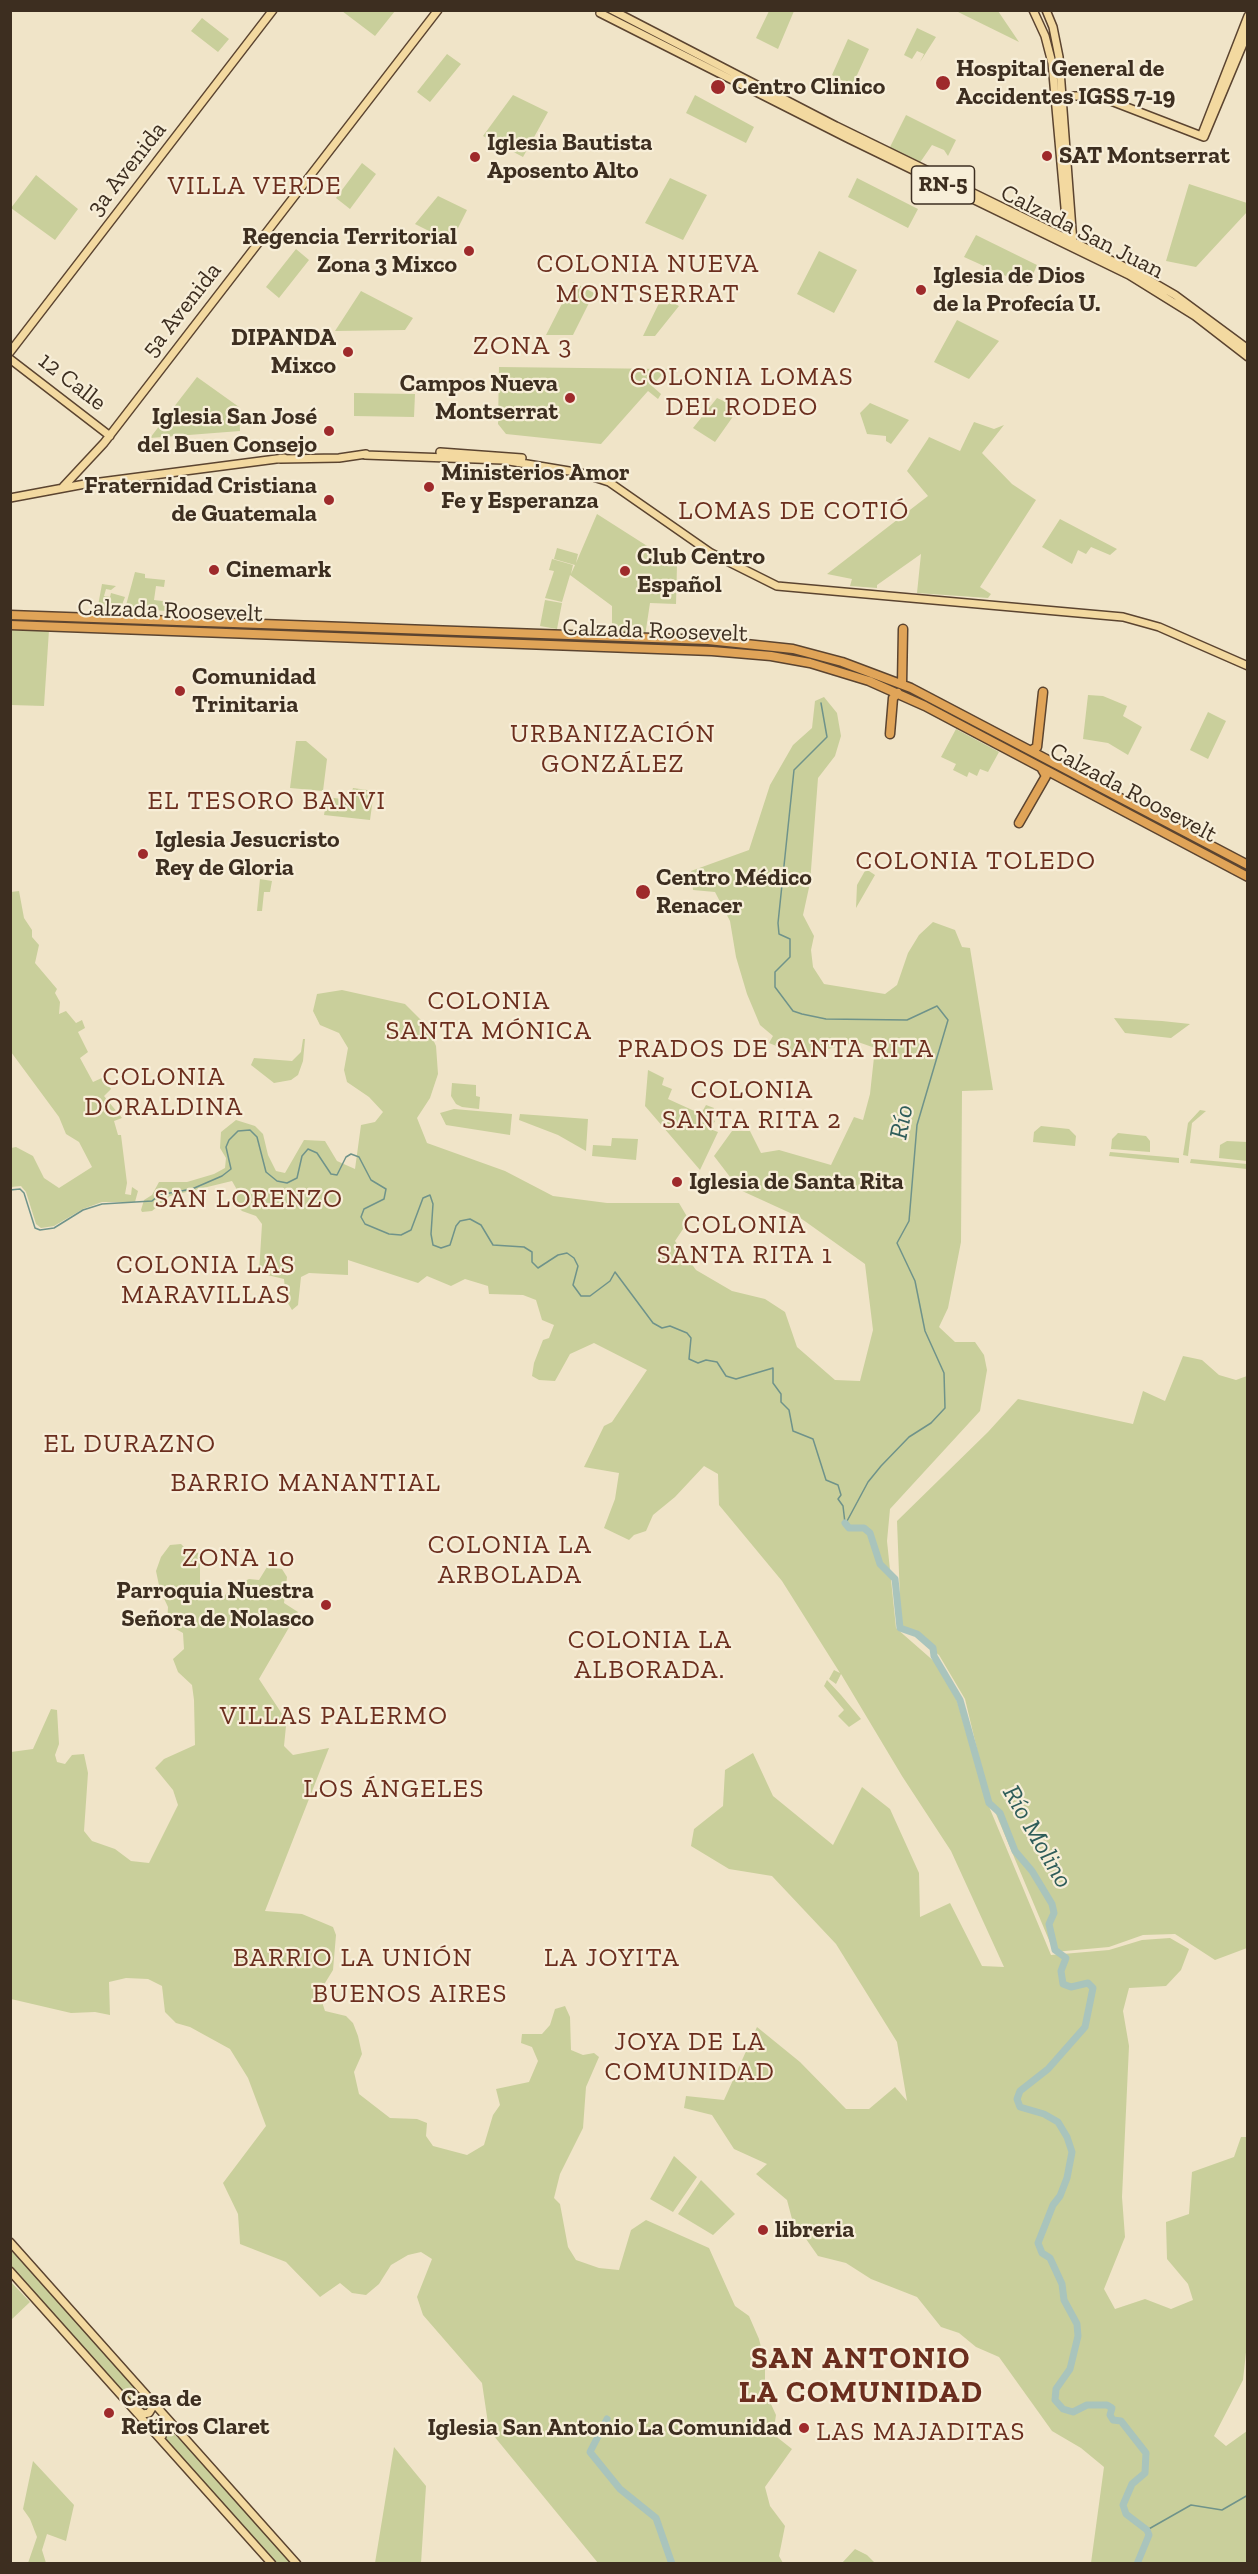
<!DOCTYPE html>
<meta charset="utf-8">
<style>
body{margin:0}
#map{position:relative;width:1258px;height:2574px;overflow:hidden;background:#f0e4c8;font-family:"Zilla Slab",serif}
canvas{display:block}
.frame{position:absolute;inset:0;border:12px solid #3d2e20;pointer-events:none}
</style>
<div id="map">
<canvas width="1258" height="2574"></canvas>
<div class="frame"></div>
</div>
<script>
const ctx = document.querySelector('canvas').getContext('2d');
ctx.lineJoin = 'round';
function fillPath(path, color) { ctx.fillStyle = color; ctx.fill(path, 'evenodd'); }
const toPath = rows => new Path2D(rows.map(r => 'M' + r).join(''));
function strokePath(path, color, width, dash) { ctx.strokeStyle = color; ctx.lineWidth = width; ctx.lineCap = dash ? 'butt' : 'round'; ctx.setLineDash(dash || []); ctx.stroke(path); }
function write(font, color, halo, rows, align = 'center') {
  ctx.font = font + ' "Zilla Slab",serif'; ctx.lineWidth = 4.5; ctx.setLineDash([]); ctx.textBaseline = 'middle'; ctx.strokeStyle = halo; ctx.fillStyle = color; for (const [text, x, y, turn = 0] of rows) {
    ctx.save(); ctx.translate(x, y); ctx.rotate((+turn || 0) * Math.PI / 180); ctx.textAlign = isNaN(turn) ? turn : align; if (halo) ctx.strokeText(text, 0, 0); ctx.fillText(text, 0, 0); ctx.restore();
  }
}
fillPath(toPath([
 [342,11,395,11,375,36],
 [769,11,794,11,778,49,756,38],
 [956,11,998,11,1019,42],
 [202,18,229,39,218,52,191,31],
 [917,28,936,37,920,62,924,54,917,51,912,59,904,55],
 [848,39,869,49,852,86,832,75],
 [447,54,461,64,430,102,417,92],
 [513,95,548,112,523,157,483,136],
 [695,95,754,127,746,143,686,113],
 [906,115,956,140,948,156,944,150,932,145,919,164,889,149],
 [362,163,376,174,350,209,336,198],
 [36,175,78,209,55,240,11,208],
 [670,178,707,195,683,240,645,223],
 [857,178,918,209,908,228,848,197],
 [1189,184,1247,203,1247,212,1196,267,1166,261],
 [438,196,467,210,451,242,415,224],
 [976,235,1037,265,1028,286,964,257],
 [296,249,309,260,279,298,266,287],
 [819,251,857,270,834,313,797,294],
 [573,282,594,293,573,335,546,335],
 [361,291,413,318,405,330,335,331],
 [662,297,679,306,655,336,643,336],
 [957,320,999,341,969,379,934,362],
 [499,367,667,369,652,386,661,394,658,399,648,391,601,444,506,434,498,424],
 [197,377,239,407,240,431,150,438],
 [354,393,415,394,414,417,354,416],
 [717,398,739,408,715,442,693,428],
 [870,403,909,420,891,444,886,441,886,436,867,434,860,413],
 [974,422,994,429,1004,425,982,453,1012,484,1036,500,980,587,991,594,988,598,917,593,921,554,877,585,877,588,850,586,852,579,827,574,928,496,907,471,928,439,929,437,960,451],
 [597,514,677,565,676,604,650,603,645,636,612,635,612,606,570,575,562,602,545,598,554,571,549,570,552,559,573,565,571,574,575,565,554,559,557,548,578,554,576,563],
 [1060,519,1117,549,1110,555,1091,547,1086,554,1078,550,1072,564,1042,547],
 [135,572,145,574,145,578,165,580,164,587,156,586,154,600,170,602,169,611,125,609],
 [102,584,116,586,111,590,106,589,104,596,110,597,111,593,125,597,118,615,99,614,97,611],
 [545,600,562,603,557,629,540,626],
 [11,629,49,630,44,706,11,705],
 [1088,695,1103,696,1127,706,1123,716,1142,727,1128,755,1108,743,1083,739],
 [824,697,837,713,841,736,835,756,818,778,810,883,803,915,814,936,811,950,813,967,824,984,885,994,897,985,908,953,919,935,933,922,955,930,962,947,970,948,993,1090,962,1091,961,1242,948,1308,939,1327,955,1342,975,1342,984,1355,987,1370,980,1411,890,1509,887,1541,896,1628,936,1663,957,1701,985,1797,1051,1955,1109,1950,1142,1940,1170,1938,1189,1949,1181,1970,1166,1986,1129,1988,1123,2011,1129,2046,1122,2197,1125,2237,1104,2289,1115,2309,1145,2299,1171,2309,1193,2300,1188,2284,1167,2259,1166,2222,1189,2214,1192,2172,1234,2157,1241,2137,1247,2137,1247,2343,1243,2380,1214,2436,1226,2446,1247,2431,1247,2563,1091,2563,1104,2467,1081,2448,1052,2431,999,2357,976,2347,959,2333,941,2327,917,2297,871,2279,846,2263,818,2256,792,2219,787,2200,756,2174,767,2164,734,2149,712,2115,684,2108,686,2096,724,2100,757,2027,800,2062,846,2109,869,2109,895,2087,907,2101,897,2042,836,1944,772,1876,729,1869,691,1846,694,1829,723,1806,725,1770,753,1753,773,1796,833,1845,862,1787,890,1809,919,1873,920,1917,950,1903,982,1966,1004,1967,951,1851,902,1776,841,1674,836,1684,829,1679,834,1670,840,1673,782,1581,719,1505,718,1474,704,1466,675,1497,653,1515,646,1531,634,1535,629,1540,604,1528,615,1499,619,1473,584,1467,604,1426,612,1422,647,1370,594,1343,570,1354,555,1381,539,1380,532,1376,534,1363,543,1340,549,1338,554,1325,542,1320,536,1300,523,1295,489,1294,488,1286,465,1279,451,1286,427,1276,418,1283,348,1260,348,1275,309,1273,301,1277,298,1305,292,1310,286,1300,284,1279,259,1273,262,1224,256,1216,242,1211,236,1205,236,1188,232,1181,170,1196,152,1211,142,1212,141,1210,144,1200,152,1195,159,1182,187,1182,214,1174,225,1168,226,1158,220,1148,221,1132,236,1120,255,1126,263,1134,268,1155,276,1171,285,1173,304,1140,325,1141,337,1161,355,1169,361,1125,375,1122,383,1112,369,1097,347,1082,344,1070,348,1048,339,1033,320,1025,313,1011,317,994,342,990,405,1004,427,1026,436,1046,438,1074,430,1098,417,1118,427,1143,505,1171,553,1196,607,1203,679,1203,689,1220,675,1241,696,1270,732,1291,765,1299,785,1312,797,1347,835,1380,860,1381,873,1330,865,1264,799,1217,740,1190,714,1156,732,1131,750,1131,761,1153,779,1150,831,1165,854,1117,863,1120,870,1094,875,1048,858,1042,811,1053,802,1049,799,1055,769,1043,773,1036,760,1025,747,994,736,957,730,921,715,892,693,890,691,871,749,850,770,785,793,745,812,728,815,701],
 [1208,712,1226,721,1208,759,1190,750],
 [956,729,999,752,988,772,980,769,977,776,969,772,967,777,953,770,956,764,941,757],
 [296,741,306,741,327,759,323,791,290,788],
 [353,788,374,791,370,820,324,815,327,797,349,800],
 [866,869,875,875,856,908,857,885],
 [260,879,272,881,270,892,264,892,262,911,257,911],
 [19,891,24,918,32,930,32,937,39,945,35,963,57,989,55,993,60,1002,59,1014,66,1011,76,1023,82,1020,85,1028,78,1032,88,1052,80,1058,93,1082,104,1077,111,1089,104,1096,122,1118,114,1121,118,1135,121,1135,127,1183,125,1194,131,1195,132,1187,138,1191,135,1202,102,1202,83,1209,54,1226,41,1228,36,1224,26,1192,21,1186,11,1187,11,1148,16,1147,33,1156,44,1178,59,1188,92,1167,79,1142,66,1134,59,1117,11,1052,11,892],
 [1114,1018,1162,1021,1190,1024,1171,1038,1125,1033],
 [303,1039,305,1039,303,1061,298,1075,291,1080,274,1083,251,1065,254,1058,292,1061,301,1052],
 [648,1070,664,1078,662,1085,672,1089,668,1099,701,1114,706,1105,714,1108,709,1118,715,1121,710,1129,718,1132,700,1170,645,1106],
 [452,1083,476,1085,476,1096,480,1097,479,1109,462,1107,456,1104,451,1096],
 [454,1109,512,1114,510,1135,446,1125,440,1113],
 [1200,1110,1206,1111,1192,1123,1188,1156,1183,1155,1188,1123],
 [520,1114,588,1119,586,1151,558,1135,519,1120],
 [1041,1126,1069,1129,1076,1136,1075,1146,1033,1142,1034,1132],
 [1118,1133,1146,1136,1150,1141,1150,1152,1111,1149,1112,1139],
 [612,1138,638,1139,636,1160,592,1156,593,1145,611,1146],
 [1227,1141,1247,1142,1247,1161,1219,1158,1220,1145],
 [1110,1152,1179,1158,1179,1163,1109,1156],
 [1191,1159,1247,1164,1247,1169,1190,1163],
 [1183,1356,1202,1360,1219,1375,1236,1380,1247,1376,1247,1948,1215,1960,1175,1934,1143,1935,1109,1947,1054,1952,988,1795,965,1699,939,1655,901,1625,897,1521,988,1432,1018,1399,1133,1424,1143,1391,1165,1401],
 [181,1544,189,1552,200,1553,200,1585,212,1595,225,1595,234,1586,249,1579,259,1580,267,1567,282,1569,287,1577,284,1603,298,1612,259,1679,284,1717,286,1726,284,1746,293,1755,329,1748,265,1911,302,1914,333,1927,336,1935,333,1970,325,1983,321,1999,325,2011,346,2016,353,2023,358,2036,362,2054,354,2072,359,2094,390,2118,417,2119,427,2123,426,2136,433,2146,467,2155,484,2145,493,2115,500,2105,496,2089,529,2082,538,2061,532,2047,521,2043,522,2034,542,2034,550,2025,555,2009,565,2006,570,2017,571,2050,583,2055,594,2053,599,2057,586,2087,583,2128,560,2174,554,2198,560,2204,568,2247,576,2260,599,2268,619,2270,631,2230,646,2220,709,2248,735,2306,749,2316,759,2339,765,2363,765,2391,776,2415,773,2434,792,2449,765,2487,770,2506,785,2526,779,2556,783,2563,598,2563,489,2430,482,2383,423,2315,417,2297,432,2259,421,2252,408,2255,391,2265,379,2284,366,2295,352,2293,340,2283,320,2297,286,2262,240,2244,238,2214,223,2183,266,2126,248,2078,230,2049,190,2027,176,2023,165,2012,162,1986,148,1979,126,1978,109,1982,110,2015,95,2012,71,2013,11,1999,11,1752,33,1749,51,1709,57,1710,59,1744,55,1755,57,1762,65,1764,72,1755,84,1754,88,1773,84,1831,92,1841,115,1849,131,1861,149,1863,178,1805,173,1790,155,1768,164,1759,195,1745,194,1700,192,1685,178,1672,173,1659,184,1649,183,1633,167,1624,168,1607,160,1590,156,1571,161,1557,170,1545],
 [827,1680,841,1695,861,1719,849,1727,838,1716,844,1710,824,1686],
 [674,2156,697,2177,673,2212,650,2199],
 [701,2180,735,2214,713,2235,678,2214],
 [10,2245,151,2405,148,2415,137,2407,102,2372,11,2268],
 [10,2281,30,2302,11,2320,10,2320],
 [161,2426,167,2427,199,2459,293,2563,274,2563,189,2468,161,2434],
 [394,2447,426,2486,421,2563,375,2563],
 [33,2461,74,2505,66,2541,47,2534,42,2550,46,2563,28,2563,37,2537,30,2519,23,2509],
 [855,2549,867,2555,875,2563,842,2563]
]), '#c9cf9b');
strokePath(toPath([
 [821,703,827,737,794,770,778,923,779,934,790,939,790,957,775,972,775,987,793,1011,802,1014,826,1019,907,1020,937,1006,948,1020,917,1125,909,1221,897,1243,915,1281,925,1331,944,1373,945,1408,931,1423,909,1437,881,1466,868,1482,846,1523],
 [10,1190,20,1189,24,1193,35,1228,40,1230,54,1228,83,1210,102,1204,152,1201,159,1195,192,1189,222,1176,231,1169,226,1147,229,1140,238,1131,250,1130,257,1137,266,1172,277,1181,287,1183,297,1178,302,1156,308,1149,317,1153,331,1174,337,1175,346,1157,351,1154,359,1157,371,1180,386,1189,384,1199,364,1209,361,1217,365,1224,389,1234,401,1235,411,1230,423,1198,430,1195,433,1204,431,1234,433,1245,441,1248,450,1245,456,1226,460,1221,470,1219,481,1225,493,1245,524,1247,532,1252,532,1262,538,1268,558,1255,567,1253,574,1258,578,1266,573,1285,581,1296,590,1296,610,1281,615,1272,653,1323,662,1328,670,1326,687,1333,691,1338,689,1359,698,1363,706,1360,717,1362,726,1376,736,1379,773,1368,773,1383,781,1394,781,1402,789,1410,793,1431,813,1439,826,1480,838,1485,841,1495,838,1499,843,1506,845,1523],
 [1147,2530,1191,2505,1222,2510,1248,2495]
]), '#6f938a', 1.5);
strokePath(toPath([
 [845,1523,849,1528,864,1528,870,1533,880,1564,895,1579,900,1628,917,1634,933,1648,934,1656,960,1700,989,1803,1000,1813,1015,1851,1032,1871,1052,1904,1054,1913,1049,1924,1055,1950,1066,1958,1061,1971,1063,1984,1071,1987,1088,1983,1093,1988,1085,2027,1048,2069,1020,2091,1017,2099,1020,2107,1044,2114,1058,2122,1067,2137,1072,2152,1067,2178,1060,2196,1053,2205,1038,2243,1042,2253,1050,2258,1062,2284,1064,2300,1077,2324,1078,2336,1070,2369,1056,2389,1055,2400,1063,2409,1073,2412,1087,2405,1107,2405,1112,2408,1110,2415,1113,2420,1121,2421,1146,2453,1145,2473,1132,2484,1123,2505,1126,2514,1147,2530,1149,2535,1137,2564],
 [607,2419,590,2452,620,2489,656,2518,672,2564]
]), '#a9c4bc', 7);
const major = toPath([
 [612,10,836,126,1137,273,1175,295,1248,349],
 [1033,10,1045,36,1052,63,1068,241],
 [1046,10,1053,27,1059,57,1073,243],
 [600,13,849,139,1129,275,1195,316,1248,357],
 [1055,96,1098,96,1204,137,1248,32],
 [1202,134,1248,16],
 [10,352,273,10],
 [10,359,110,436],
 [440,452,522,458],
 [365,455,503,460,581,473,609,482,711,553,777,586,1123,617,1159,627,1248,666],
 [280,459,339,458,366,454],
 [63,487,104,443,438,10],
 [10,498,85,484,284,458],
 [10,2242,297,2564],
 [10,2271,272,2564],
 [138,2410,143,2414,149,2413,152,2408,148,2400],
 [162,2436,157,2430,158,2424,163,2422,171,2429]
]);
const highway = toPath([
 [10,615,708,640,793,649,842,662,911,688,1248,865],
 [10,625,712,651,771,656,810,663,869,681,925,706,1248,877],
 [902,684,903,629],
 [890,734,893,698,898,693],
 [1032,750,1037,747,1043,692],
 [1019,823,1046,776,1042,769]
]);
strokePath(major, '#5b4430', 10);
strokePath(highway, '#5b4430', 11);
strokePath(major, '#f3d9a0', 7);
strokePath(highway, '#e0a458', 8);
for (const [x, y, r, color] of [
 [943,83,8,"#9e2a2b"],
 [718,87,8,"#9e2a2b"],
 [1047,156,6,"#9e2a2b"],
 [475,157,6,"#9e2a2b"],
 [469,251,6,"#9e2a2b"],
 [921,290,6,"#9e2a2b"],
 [348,352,6,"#9e2a2b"],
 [570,398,6,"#9e2a2b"],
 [329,431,6,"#9e2a2b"],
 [429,487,6,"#9e2a2b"],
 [329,500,6,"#9e2a2b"],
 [214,570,6,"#9e2a2b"],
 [625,571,6,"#9e2a2b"],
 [180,691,6,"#9e2a2b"],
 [143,854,6,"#9e2a2b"],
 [643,892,8,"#9e2a2b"],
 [677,1182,6,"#9e2a2b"],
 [326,1605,6,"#9e2a2b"],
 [763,2230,6,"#9e2a2b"],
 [109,2413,6,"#9e2a2b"],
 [804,2428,6,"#9e2a2b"]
]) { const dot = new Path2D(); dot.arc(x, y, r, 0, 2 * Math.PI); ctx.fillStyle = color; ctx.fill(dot); strokePath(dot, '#f7eed8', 2); }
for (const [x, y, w] of [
 [943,185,63]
]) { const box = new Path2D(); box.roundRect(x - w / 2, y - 19, w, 38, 4.5); ctx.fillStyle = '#f7eed8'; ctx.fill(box); strokePath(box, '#3d2e20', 1.5); }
write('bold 22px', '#3d2e20', null, [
 ["RN-5",943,185]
]);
write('bold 24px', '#3d2e20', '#f7eed8', [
 ["Hospital General de",956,69],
 ["Accidentes IGSS 7-19",956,97],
 ["Centro Clinico",732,87],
 ["Iglesia Bautista",487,143],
 ["Aposento Alto",487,171],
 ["SAT Montserrat",1059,156],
 ["Regencia Territorial",457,237,"right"],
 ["Zona 3 Mixco",457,265,"right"],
 ["Iglesia de Dios",933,276],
 ["de la Profecía U.",933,304],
 ["DIPANDA",336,338,"right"],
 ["Mixco",336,366,"right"],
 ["Campos Nueva",558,384,"right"],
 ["Montserrat",558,412,"right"],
 ["Iglesia San José",317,417,"right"],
 ["del Buen Consejo",317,445,"right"],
 ["Ministerios Amor",441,473],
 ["Fe y Esperanza",441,501],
 ["Fraternidad Cristiana",317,486,"right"],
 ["de Guatemala",317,514,"right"],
 ["Club Centro",637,557],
 ["Español",637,585],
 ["Cinemark",226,570],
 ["Comunidad",192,677],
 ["Trinitaria",192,705],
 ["Iglesia Jesucristo",155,840],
 ["Rey de Gloria",155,868],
 ["Centro Médico",656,878],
 ["Renacer",656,906],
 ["Iglesia de Santa Rita",689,1182],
 ["Parroquia Nuestra",314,1591,"right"],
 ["Señora de Nolasco",314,1619,"right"],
 ["libreria",775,2230],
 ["Casa de",121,2399],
 ["Retiros Claret",121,2427],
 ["Iglesia San Antonio La Comunidad",792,2428,"right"]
], 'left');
write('24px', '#3d2e20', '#f7eed8', [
 ["3a Avenida",127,169,-52],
 ["Calzada San Juan",1082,232,27],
 ["5a Avenida",182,310,-52],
 ["12 Calle",72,382,38],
 ["Calzada Roosevelt",170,611,2],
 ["Calzada Roosevelt",655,631,2],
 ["Calzada Roosevelt",1133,793,28]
]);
ctx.letterSpacing = '1.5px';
write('26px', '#6b2e1e', '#f7eed8', [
 ["VILLA VERDE",255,187],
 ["COLONIA NUEVA",648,265],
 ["MONTSERRAT",648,295],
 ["COLONIA LOMAS",742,378],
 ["DEL RODEO",742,408],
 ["LOMAS DE COTIÓ",794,512],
 ["URBANIZACIÓN",613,735],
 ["GONZÁLEZ",613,765],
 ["EL TESORO BANVI",267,802],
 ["COLONIA TOLEDO",976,862],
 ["COLONIA",489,1002],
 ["SANTA MÓNICA",489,1032],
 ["PRADOS DE SANTA RITA",776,1050],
 ["COLONIA",164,1078],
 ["DORALDINA",164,1108],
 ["COLONIA",752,1091],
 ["SANTA RITA 2",752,1121],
 ["SAN LORENZO",249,1200],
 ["COLONIA",745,1226],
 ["SANTA RITA 1",745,1256],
 ["COLONIA LAS",206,1266],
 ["MARAVILLAS",206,1296],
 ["EL DURAZNO",130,1445],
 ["BARRIO MANANTIAL",306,1484],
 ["COLONIA LA",510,1546],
 ["ARBOLADA",510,1576],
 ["COLONIA LA",650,1641],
 ["ALBORADA.",650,1671],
 ["VILLAS PALERMO",334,1717],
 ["LOS ÁNGELES",394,1790],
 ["BARRIO LA UNIÓN",353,1959],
 ["LA JOYITA",612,1959],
 ["BUENOS AIRES",410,1995],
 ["JOYA DE LA",690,2043],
 ["COMUNIDAD",690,2073],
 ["LAS MAJADITAS",921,2433]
]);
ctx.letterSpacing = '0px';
write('italic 26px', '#2f5d5a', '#f7eed8', [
 ["Río",902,1122,-79],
 ["Río Molino",1037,1837,60]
]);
ctx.letterSpacing = '1.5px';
write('27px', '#6b2e1e', '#f7eed8', [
 ["ZONA 3",523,346],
 ["ZONA 10",239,1558]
]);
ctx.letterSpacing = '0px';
ctx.letterSpacing = '1.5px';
write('bold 30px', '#6b2e1e', '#f7eed8', [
 ["SAN ANTONIO",861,2359],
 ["LA COMUNIDAD",861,2393]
]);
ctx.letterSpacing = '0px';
</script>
